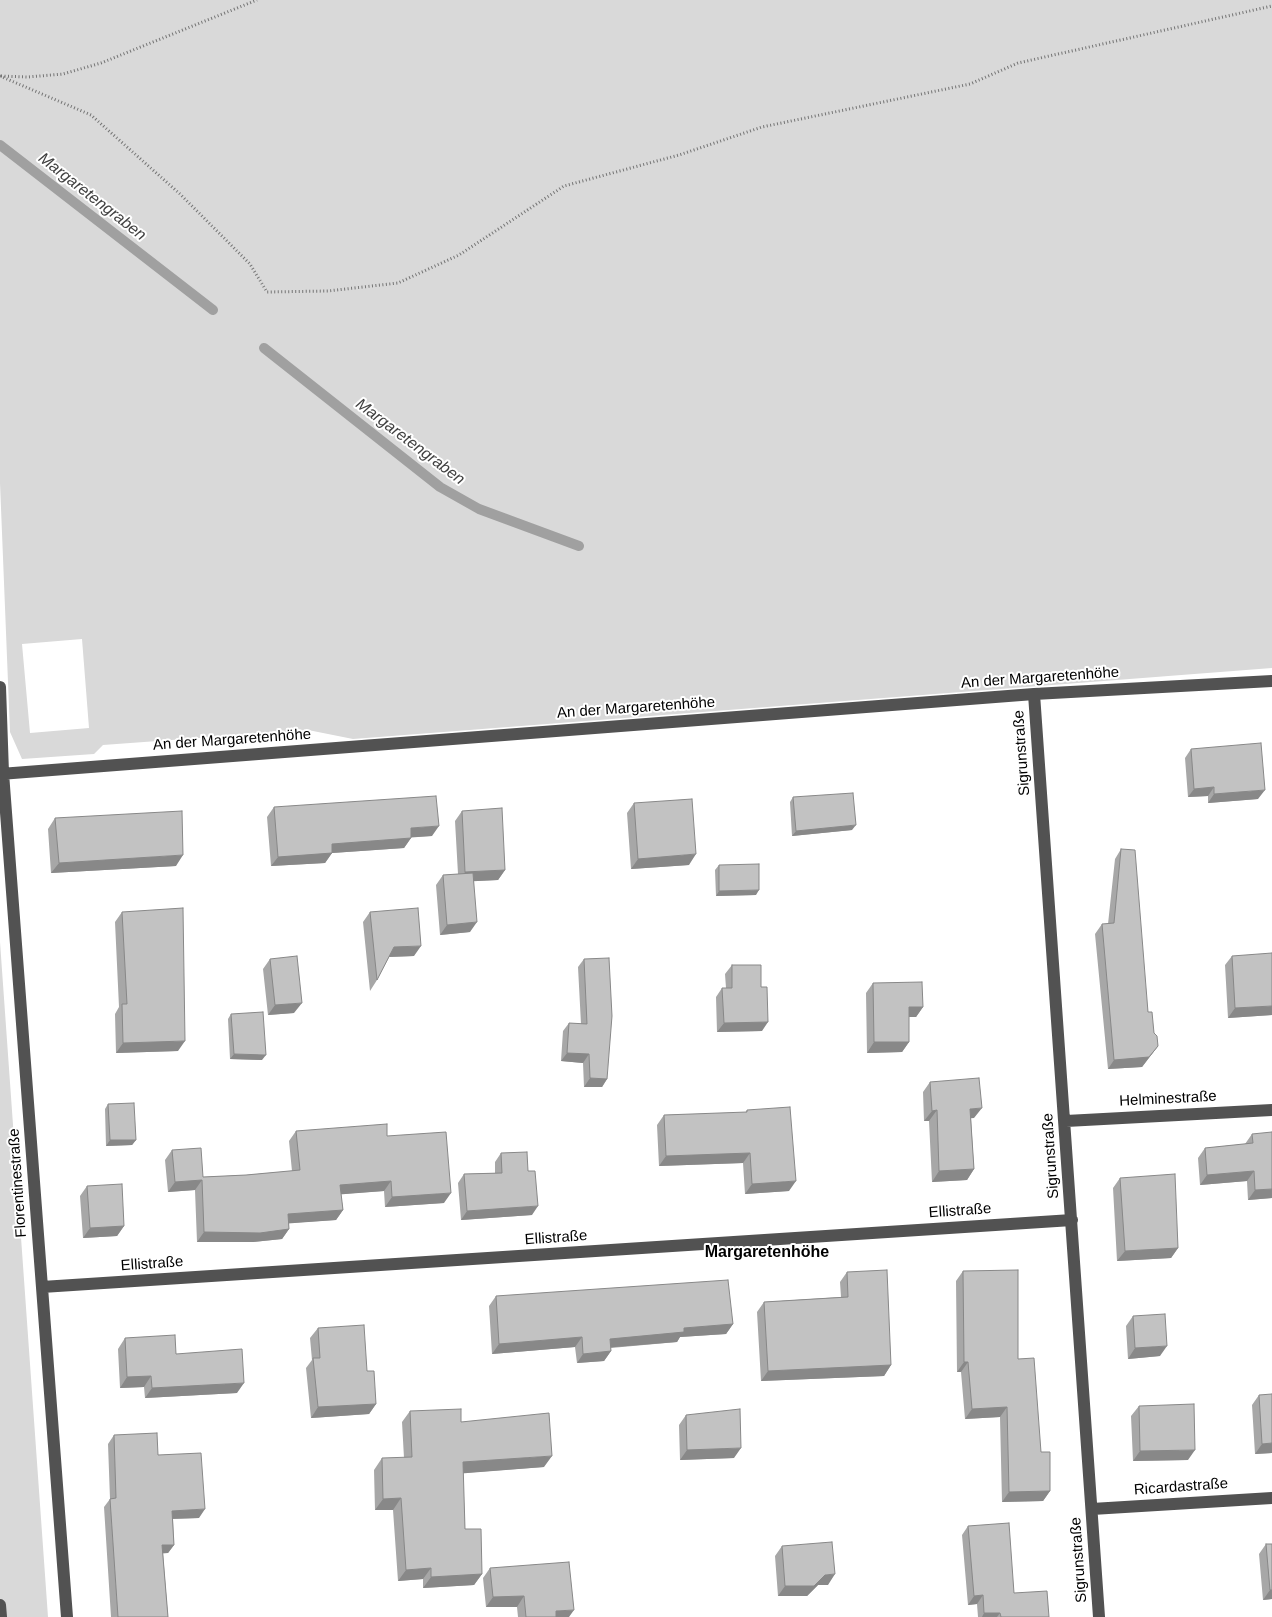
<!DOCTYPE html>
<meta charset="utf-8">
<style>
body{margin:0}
canvas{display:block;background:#fff}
</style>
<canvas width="1272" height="1617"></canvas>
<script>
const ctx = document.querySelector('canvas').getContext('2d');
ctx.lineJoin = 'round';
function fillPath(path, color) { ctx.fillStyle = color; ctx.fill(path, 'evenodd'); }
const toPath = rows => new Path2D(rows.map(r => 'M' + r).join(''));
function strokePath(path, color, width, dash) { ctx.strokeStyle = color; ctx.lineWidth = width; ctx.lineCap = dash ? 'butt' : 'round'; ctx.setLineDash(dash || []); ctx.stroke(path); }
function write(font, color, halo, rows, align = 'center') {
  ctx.font = font + ' Arial,sans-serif'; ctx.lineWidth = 4; ctx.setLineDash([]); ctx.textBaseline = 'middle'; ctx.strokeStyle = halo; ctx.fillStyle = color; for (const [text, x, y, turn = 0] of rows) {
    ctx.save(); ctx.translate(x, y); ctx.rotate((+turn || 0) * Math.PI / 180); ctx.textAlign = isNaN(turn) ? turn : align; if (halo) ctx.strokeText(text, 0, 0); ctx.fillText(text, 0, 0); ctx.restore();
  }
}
fillPath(toPath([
 [0,0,1272,0,1272,668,353,739,308,730,103,745,94,754,22,759,10,732,0,483],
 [82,639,89,728,30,733,22,644],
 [0,942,48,1617,0,1617]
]), '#d9d9d9');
strokePath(toPath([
 [0,145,213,310],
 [264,348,440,487,479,509,579,546]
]), '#a0a0a0', 10);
strokePath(toPath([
 [0,76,91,115,180,194,250,264,267,292,328,291,398,283,459,255,564,186,679,155,762,127,970,84,1018,63,1272,6],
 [1,76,28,77,63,74,101,63,257,0]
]), '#747474', 3, [1, 2.5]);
strokePath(toPath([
 [0,687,3,773,67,1617],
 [1034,694,1099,1617],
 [0,774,1034,694,1272,681],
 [1066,1121,1272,1110],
 [42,1287,1072,1220],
 [1092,1509,1272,1498],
 [0,1605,1,1617]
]), '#525252', 12);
fillPath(toPath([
 [1191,749,1258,799,1208,803,1208,796,1188,797,1185,758],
 [793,797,852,830,792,836,790,802],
 [634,803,689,865,631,869,627,813],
 [274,807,432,836,411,837,411,838,404,848,332,853,325,863,271,866,267,817],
 [462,811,505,870,498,880,474,881,470,932,440,935,436,885,443,875,458,874,455,821],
 [55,818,176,866,51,873,48,829],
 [1121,849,1148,1012,1158,1046,1142,1067,1108,1069,1095,934,1102,924,1108,924,1115,859],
 [719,865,756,895,716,896,715,870],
 [122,912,178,1051,116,1053,115,1014,119,1007,115,922],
 [370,912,414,956,389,957,377,980,370,991,363,922],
 [1232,956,1272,1015,1228,1018,1225,965],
 [270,959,294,1013,268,1015,263,969],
 [584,959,607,1079,602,1087,584,1087,583,1063,561,1061,563,1031,569,1023,581,1024,578,967],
 [732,965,761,987,762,1031,717,1032,716,997,722,988,726,988,725,974],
 [873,983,923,1007,916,1017,909,1017,909,1042,902,1052,867,1053,866,993],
 [231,1014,262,1060,230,1059,228,1019],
 [930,1082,974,1118,971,1118,974,1169,967,1180,932,1182,929,1121,924,1121,923,1092],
 [108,1104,136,1140,132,1145,106,1146,105,1109],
 [747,1110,789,1191,745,1194,743,1163,659,1166,657,1125,664,1115,745,1113],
 [296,1131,387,1136,444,1203,385,1207,384,1191,341,1194,343,1210,336,1220,289,1223,289,1229,282,1239,253,1242,197,1242,195,1190,168,1192,165,1160,172,1150,203,1177,246,1175,292,1171,289,1141],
 [1252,1134,1272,1198,1248,1200,1247,1181,1200,1185,1198,1158,1205,1148,1245,1144],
 [501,1153,532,1215,461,1220,458,1183,464,1174,495,1173,495,1162],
 [1120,1178,1178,1248,1171,1258,1117,1261,1113,1188],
 [87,1186,124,1226,117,1236,83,1238,80,1196],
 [963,1271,1018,1359,1050,1491,1043,1501,1002,1502,1000,1417,965,1419,961,1372,957,1372,956,1281],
 [847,1272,891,1365,884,1376,761,1381,757,1312,764,1302,841,1297,840,1282],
 [496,1296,733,1324,726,1334,680,1337,677,1342,611,1348,611,1351,604,1361,577,1363,575,1347,492,1354,489,1306],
 [1133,1316,1160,1356,1128,1359,1126,1326],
 [318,1328,367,1371,376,1404,369,1414,311,1418,306,1368,312,1360,310,1338],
 [125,1338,176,1354,237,1393,145,1398,144,1387,120,1388,118,1349],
 [1259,1395,1272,1453,1255,1454,1252,1405],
 [1139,1406,1188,1460,1133,1461,1131,1416],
 [410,1411,461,1422,544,1467,463,1473,465,1529,482,1574,474,1585,423,1588,423,1579,398,1581,393,1510,375,1510,374,1470,382,1458,404,1458,402,1422],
 [686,1415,734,1458,680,1460,679,1425],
 [114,1435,158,1455,199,1518,173,1519,174,1545,168,1553,163,1553,168,1617,111,1617,104,1507,110,1499,108,1444],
 [968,1526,1014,1593,1049,1617,978,1617,977,1604,968,1605,962,1535],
 [1266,1544,1272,1544,1272,1599,1263,1600,1259,1554],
 [782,1546,828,1585,818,1585,807,1596,778,1596,775,1556],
 [490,1568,569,1617,518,1617,517,1607,486,1607,483,1578]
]), '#a7a7a7');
fillPath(toPath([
 [1214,787,1208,796,1188,797,1194,789],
 [1265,790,1258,799,1208,803,1214,794],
 [856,825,852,830,792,836,796,831],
 [439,826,432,836,404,838,411,828],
 [411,838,404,848,332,853,325,863,271,866,278,857,332,844],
 [696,854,689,865,631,869,638,859],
 [183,855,176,866,51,873,59,863],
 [505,870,498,880,458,882,465,872],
 [759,890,756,895,716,896,719,891],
 [477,922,470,932,440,935,447,925],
 [421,946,414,956,387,957,394,947],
 [302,1003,294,1013,268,1015,275,1005],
 [1272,1006,1272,1015,1228,1018,1235,1008],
 [909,1007,923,1007,916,1017,902,1017],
 [768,1022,762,1031,717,1032,724,1023],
 [185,1041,178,1051,116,1053,123,1043],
 [874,1042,909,1042,902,1052,867,1053],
 [1158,1046,1142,1067,1108,1069,1114,1060],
 [567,1053,589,1054,583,1063,561,1061],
 [234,1054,266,1055,262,1060,230,1059],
 [590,1078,607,1079,602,1087,584,1087],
 [982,1108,974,1118,963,1119,970,1109],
 [937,1110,929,1121,924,1121,932,1111],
 [110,1140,136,1140,132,1145,106,1146],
 [750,1153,743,1163,659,1166,666,1156],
 [974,1169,967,1180,932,1182,939,1171],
 [1254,1171,1247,1181,1200,1185,1207,1175],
 [202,1180,195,1190,168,1192,175,1182],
 [391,1181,384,1191,333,1195,340,1185],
 [796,1181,789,1191,745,1194,752,1184],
 [1272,1189,1272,1198,1248,1200,1255,1190],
 [451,1193,444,1203,385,1207,392,1197],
 [538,1206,532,1215,461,1220,467,1211],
 [343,1210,336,1220,281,1224,288,1214],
 [124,1226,117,1236,83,1238,90,1228],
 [289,1229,282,1239,253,1242,197,1242,204,1232],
 [1178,1248,1171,1258,1117,1261,1125,1251],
 [733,1324,726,1334,680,1337,677,1342,603,1348,610,1339,684,1328],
 [582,1337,575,1347,492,1354,499,1344],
 [1167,1346,1160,1356,1128,1359,1135,1348],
 [611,1351,604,1361,577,1363,583,1354],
 [964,1362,968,1362,961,1372,957,1372],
 [891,1365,884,1376,761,1381,768,1371],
 [151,1376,144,1387,120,1388,127,1377],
 [244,1383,237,1393,145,1398,152,1388],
 [376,1404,369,1414,311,1418,318,1407],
 [1007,1407,1000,1417,965,1419,972,1409],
 [1272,1443,1272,1453,1255,1454,1262,1444],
 [741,1448,734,1458,680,1460,687,1450],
 [1195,1450,1188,1460,1133,1461,1140,1451],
 [552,1456,544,1467,455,1474,463,1462],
 [1050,1491,1043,1501,1002,1502,1009,1492],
 [401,1498,393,1510,375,1510,383,1499],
 [205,1509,199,1518,166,1519,172,1511],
 [162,1545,174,1545,168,1553,156,1554],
 [431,1568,423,1579,398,1581,406,1570],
 [482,1574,474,1585,423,1588,431,1577],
 [835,1574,828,1585,818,1585,807,1596,778,1596,785,1586,825,1575],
 [1270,1590,1272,1590,1272,1599,1263,1600],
 [983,1595,977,1604,968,1605,974,1596],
 [524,1596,517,1607,486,1607,493,1597],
 [574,1610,569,1617,551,1617,556,1611],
 [984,1613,1000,1613,997,1617,982,1617]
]), '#888');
const building = toPath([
 [1261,743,1265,790,1214,794,1214,787,1194,789,1191,749,1261,743],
 [853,793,856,825,796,831,793,797,853,793],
 [436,796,439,826,411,828,411,838,332,844,332,853,278,857,274,807,436,796],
 [692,799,696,854,638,859,634,803,692,799],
 [502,808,505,870,465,872,462,811,502,808],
 [182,811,183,855,59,863,55,818,182,811],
 [1121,849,1135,850,1148,1012,1152,1012,1154,1033,1157,1036,1158,1046,1149,1057,1114,1060,1102,924,1114,923,1121,849],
 [759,864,759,890,719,891,719,865,759,864],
 [473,873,477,922,447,925,443,875,473,873],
 [183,908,185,1041,123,1043,122,1004,127,1004,122,912,183,908],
 [418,908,421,946,394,947,377,980,370,912,418,908],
 [1272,953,1272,1006,1235,1008,1232,956,1272,953],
 [297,956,302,1003,275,1005,270,959,297,956],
 [609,958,612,1016,607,1079,590,1078,589,1054,567,1053,569,1023,587,1024,584,959,609,958],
 [732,965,761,965,761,987,767,987,768,1022,724,1023,722,988,732,988,732,965],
 [922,982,923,1007,909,1007,909,1042,874,1042,873,983,922,982],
 [263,1012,266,1055,234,1054,231,1014,263,1012],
 [979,1078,982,1108,970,1109,974,1169,939,1171,937,1110,932,1111,930,1082,979,1078],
 [134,1103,136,1140,110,1140,108,1104,134,1103],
 [790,1107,796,1181,752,1184,750,1153,666,1156,664,1115,747,1112,747,1110,790,1107],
 [387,1124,387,1136,446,1132,451,1193,392,1197,391,1181,340,1185,343,1210,288,1214,289,1229,260,1233,204,1232,202,1180,175,1182,172,1150,201,1148,203,1177,246,1175,300,1170,296,1131,387,1124],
 [1272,1132,1272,1189,1255,1190,1254,1171,1207,1175,1205,1148,1253,1143,1252,1134,1272,1132],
 [527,1152,528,1171,535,1171,538,1206,467,1211,464,1174,502,1173,501,1153,527,1152],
 [1175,1174,1178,1248,1125,1251,1120,1178,1175,1174],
 [122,1184,124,1226,90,1228,87,1186,122,1184],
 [887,1270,891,1365,768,1371,764,1302,848,1297,847,1272,887,1270],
 [1018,1270,1018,1359,1034,1358,1041,1452,1050,1452,1050,1491,1009,1492,1007,1407,972,1409,968,1362,964,1362,963,1271,1018,1270],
 [728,1280,733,1324,684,1328,684,1332,610,1339,611,1351,583,1354,582,1337,499,1344,496,1296,728,1280],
 [1165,1314,1167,1346,1135,1348,1133,1316,1165,1314],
 [364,1325,367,1371,374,1371,376,1404,318,1407,313,1358,320,1358,318,1328,364,1325],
 [175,1335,176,1354,242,1349,244,1383,152,1388,151,1376,127,1377,125,1338,175,1335],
 [1272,1394,1272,1443,1262,1444,1259,1395,1272,1394],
 [1194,1404,1195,1450,1140,1451,1139,1406,1194,1404],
 [461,1409,461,1422,549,1413,552,1456,463,1462,465,1529,481,1529,482,1574,431,1577,431,1568,406,1570,401,1498,383,1499,382,1458,412,1457,410,1411,461,1409],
 [740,1409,741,1448,687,1450,686,1415,740,1409],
 [157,1433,158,1455,201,1453,205,1509,172,1511,174,1545,162,1545,168,1617,118,1617,110,1499,116,1498,114,1435,157,1433],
 [1009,1523,1014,1593,1047,1591,1049,1617,1001,1617,1000,1613,984,1613,983,1595,974,1596,968,1526,1009,1523],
 [832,1542,835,1574,825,1575,814,1586,785,1586,782,1546,832,1542],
 [1266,1544,1272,1544,1272,1590,1270,1590,1266,1544],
 [569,1562,574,1610,556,1611,556,1617,526,1617,524,1596,493,1597,490,1568,569,1562]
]);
fillPath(building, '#c2c2c2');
strokePath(building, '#888', 1);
write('15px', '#000', '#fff', [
 ["An der Margaretenhöhe",1040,678,-4],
 ["An der Margaretenhöhe",636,708,-4],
 ["An der Margaretenhöhe",232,740,-4],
 ["Sigrunstraße",1022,753,-94],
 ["Helminestraße",1168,1099,-3],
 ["Sigrunstraße",1051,1156,-94],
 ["Florentinestraße",18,1183,-94],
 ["Ellistraße",960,1211,-4],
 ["Ellistraße",556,1238,-4],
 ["Ellistraße",152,1264,-4],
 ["Ricardastraße",1181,1487,-4],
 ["Sigrunstraße",1079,1560,-94]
]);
write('italic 16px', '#414141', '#fff', [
 ["Margaretengraben",92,197,38],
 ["Margaretengraben",410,442,37]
]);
write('bold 16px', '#000', '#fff', [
 ["Margaretenhöhe",767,1253]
]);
</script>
